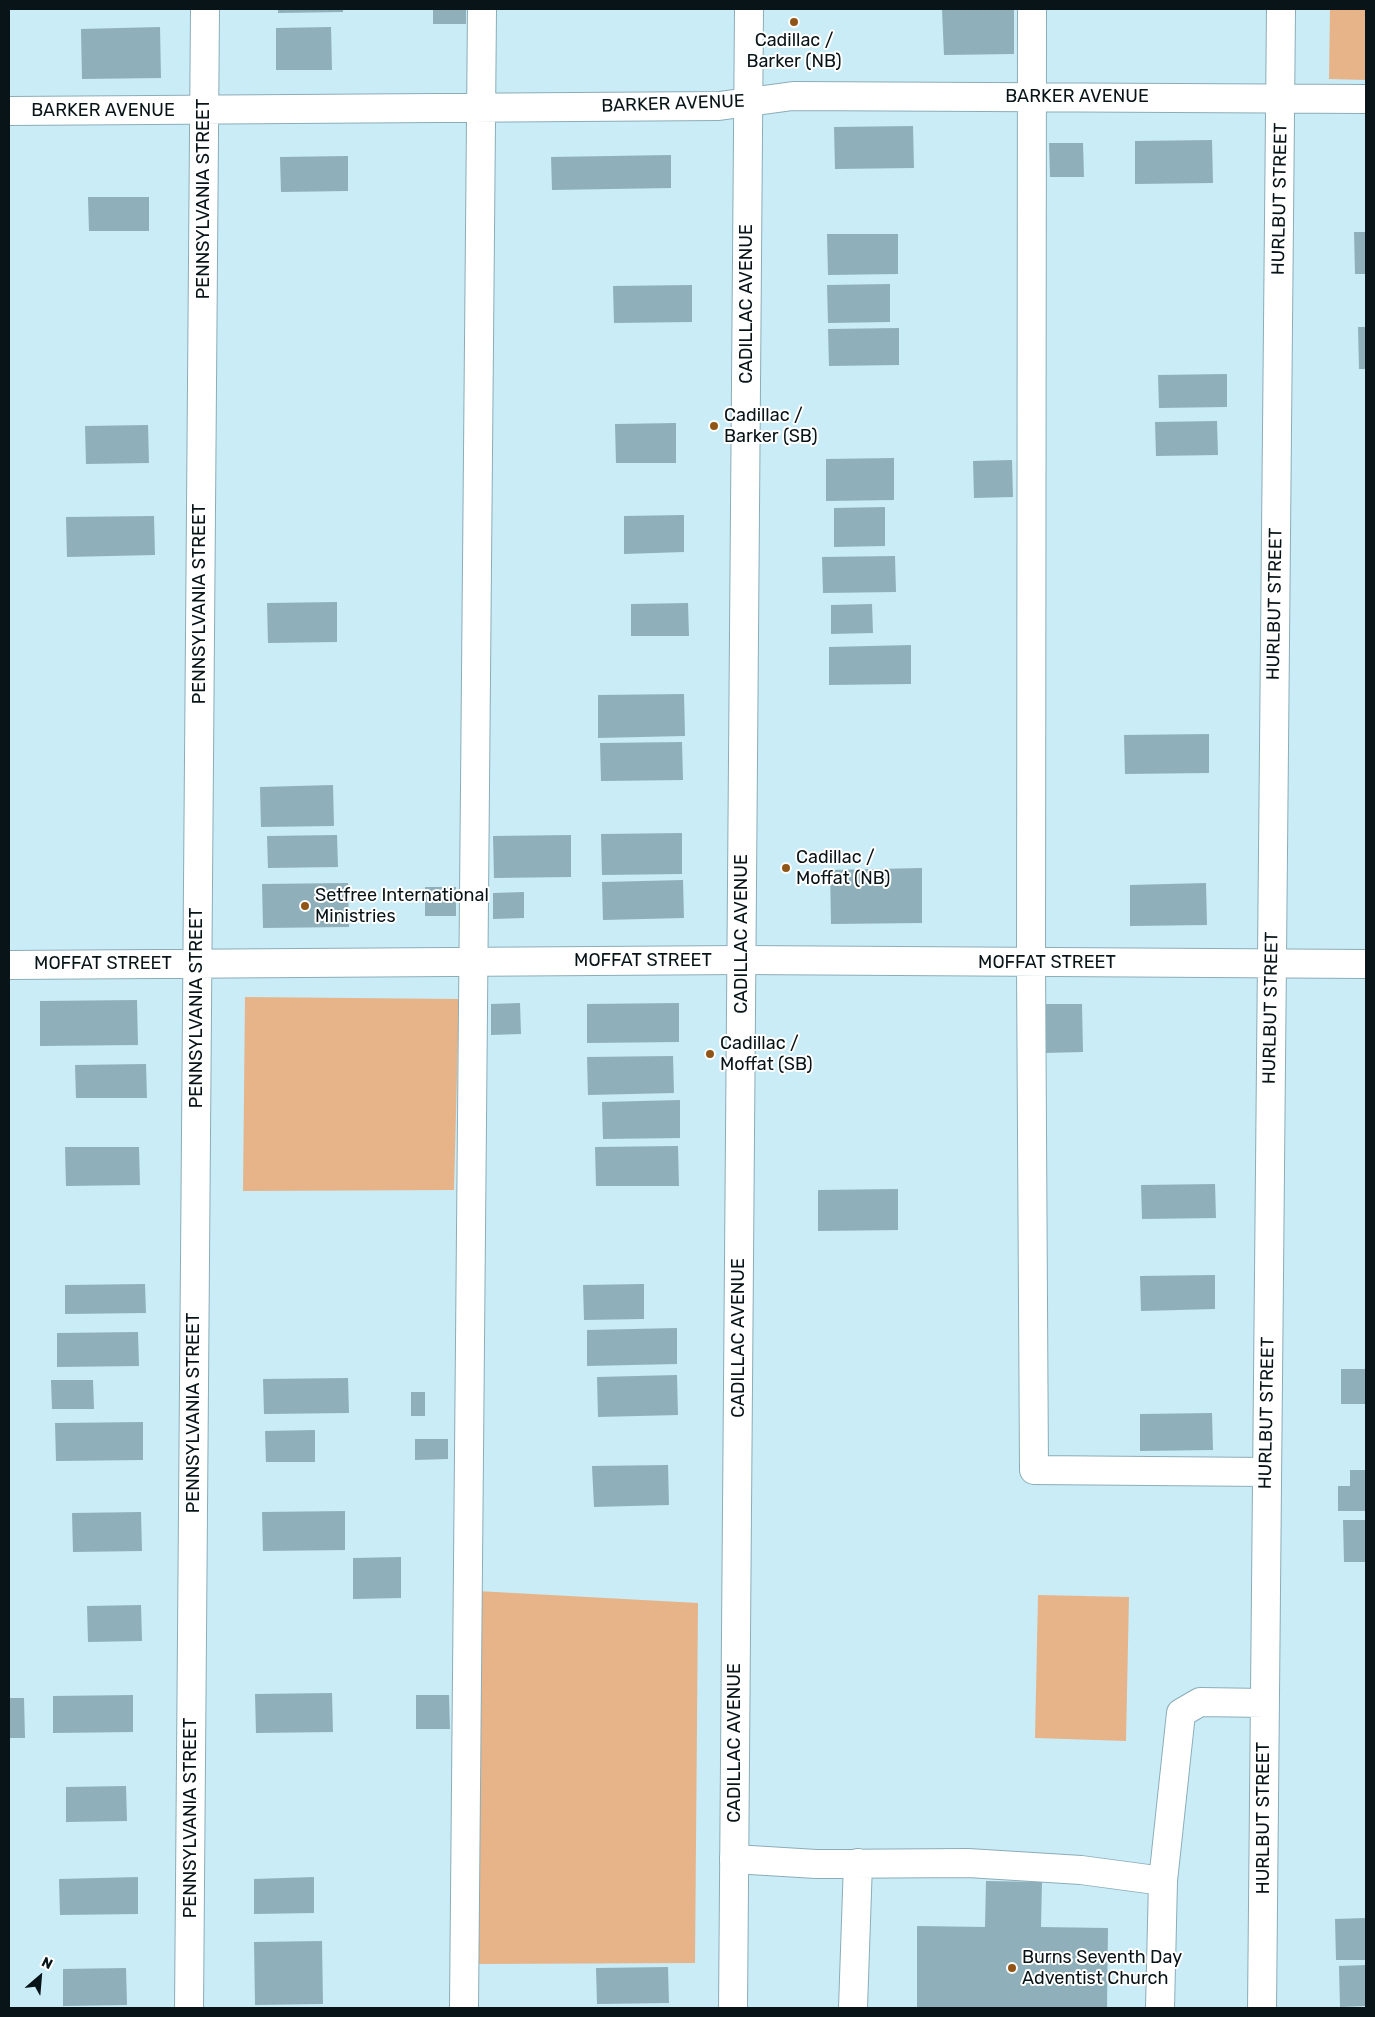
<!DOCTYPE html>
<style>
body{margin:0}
#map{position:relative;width:1375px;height:2017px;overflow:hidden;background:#c9ecf7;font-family:Rubik,sans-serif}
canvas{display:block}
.frame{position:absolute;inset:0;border:10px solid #081418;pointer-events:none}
.north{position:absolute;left:15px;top:1952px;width:50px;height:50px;-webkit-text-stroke:4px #fff;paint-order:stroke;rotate:27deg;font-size:14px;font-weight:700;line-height:20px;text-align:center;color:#081418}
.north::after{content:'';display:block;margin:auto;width:18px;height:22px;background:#081418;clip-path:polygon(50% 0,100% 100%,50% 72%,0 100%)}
</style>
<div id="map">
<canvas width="1375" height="2017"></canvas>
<div class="frame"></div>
<div class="north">N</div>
</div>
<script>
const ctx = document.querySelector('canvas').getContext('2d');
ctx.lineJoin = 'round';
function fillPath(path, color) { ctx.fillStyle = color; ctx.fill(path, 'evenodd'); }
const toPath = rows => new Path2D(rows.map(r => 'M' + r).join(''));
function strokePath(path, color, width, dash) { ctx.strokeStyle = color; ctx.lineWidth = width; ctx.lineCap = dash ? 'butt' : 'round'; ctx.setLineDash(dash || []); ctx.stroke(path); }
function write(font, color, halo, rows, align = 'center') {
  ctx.font = font + ' Rubik,sans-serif'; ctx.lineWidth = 4; ctx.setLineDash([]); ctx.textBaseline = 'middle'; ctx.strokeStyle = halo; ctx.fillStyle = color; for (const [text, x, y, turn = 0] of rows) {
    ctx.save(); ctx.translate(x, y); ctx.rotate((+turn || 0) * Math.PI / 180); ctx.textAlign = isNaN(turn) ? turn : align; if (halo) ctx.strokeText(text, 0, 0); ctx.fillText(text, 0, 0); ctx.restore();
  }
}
fillPath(toPath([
 [1330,9,1366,9,1366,80,1329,79],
 [245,997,459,999,454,1190,243,1191],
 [477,1591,698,1603,695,1963,477,1964],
 [1038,1595,1129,1597,1126,1741,1035,1738]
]), '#e7b489');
fillPath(toPath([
 [278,9,343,9,343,12,278,13],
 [433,9,466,9,466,24,433,24],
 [1014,9,1014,54,944,55,942,10],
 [160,27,161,78,82,79,81,29],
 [331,27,332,70,276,70,276,28],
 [913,126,914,168,835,169,834,127],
 [1212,140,1213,183,1135,184,1135,141],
 [1049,143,1083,143,1084,177,1050,177],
 [671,155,671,188,552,190,551,157],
 [348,156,348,191,281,192,280,157],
 [88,197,149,197,149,231,89,231],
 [1354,232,1366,232,1366,274,1355,274],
 [827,234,898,234,898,274,828,275],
 [890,284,890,322,828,323,827,285],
 [692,285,692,322,614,323,613,286],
 [1358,327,1366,327,1366,369,1359,369],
 [899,328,899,365,829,366,828,329],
 [1227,374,1227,407,1159,408,1158,375],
 [1217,421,1218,455,1156,456,1155,422],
 [676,423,676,463,616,463,615,424],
 [148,425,149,463,86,464,85,426],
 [894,458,894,500,826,501,826,459],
 [1012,460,1013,497,974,498,973,461],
 [885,507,885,546,834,547,834,508],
 [684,515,684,552,624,554,624,516],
 [154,516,155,555,67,557,66,517],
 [895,556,896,592,823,593,822,557],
 [337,602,337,642,268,643,267,603],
 [688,603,689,636,631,636,631,604],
 [872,604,873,633,831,634,831,605],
 [911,645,911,684,829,685,829,647],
 [684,694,685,736,598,738,598,695],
 [1209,734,1209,773,1125,774,1124,735],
 [682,742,683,780,601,781,600,743],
 [333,785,334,826,261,827,260,787],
 [682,833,682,874,602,875,601,834],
 [337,835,338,867,268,868,267,836],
 [571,835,571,877,494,878,493,836],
 [922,868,922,923,831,924,830,870],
 [683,880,684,918,603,920,602,882],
 [348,883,349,927,263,928,262,884],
 [1206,883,1207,925,1130,926,1130,885],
 [425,887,456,887,456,916,425,916],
 [524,892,524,918,493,919,493,893],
 [137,1000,138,1045,40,1046,40,1001],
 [520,1003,521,1034,491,1035,491,1004],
 [679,1003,679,1042,587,1043,587,1004],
 [1043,1004,1082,1004,1083,1052,1044,1053],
 [673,1056,674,1093,588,1095,587,1057],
 [146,1064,147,1098,76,1098,75,1065],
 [680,1100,680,1138,603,1139,602,1102],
 [678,1146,679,1186,596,1186,595,1147],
 [65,1147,139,1147,140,1185,66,1186],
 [1215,1184,1216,1218,1142,1219,1141,1185],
 [898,1189,898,1230,818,1231,818,1190],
 [1215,1275,1215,1309,1141,1311,1140,1276],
 [145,1284,146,1313,65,1314,65,1285],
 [644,1284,644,1319,584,1320,583,1285],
 [677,1328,677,1364,587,1366,587,1330],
 [138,1332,139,1366,57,1367,57,1333],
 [1341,1369,1366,1369,1366,1404,1341,1404],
 [677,1375,678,1415,598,1417,597,1377],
 [348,1378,349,1413,264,1414,263,1379],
 [51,1380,93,1380,94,1409,52,1409],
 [411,1392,425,1392,425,1416,411,1416],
 [1212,1413,1213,1450,1140,1451,1140,1414],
 [143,1422,143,1460,56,1461,55,1423],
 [315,1430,315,1462,266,1462,265,1431],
 [415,1439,448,1439,448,1459,415,1460],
 [668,1465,669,1505,594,1507,592,1466],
 [1350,1470,1366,1470,1366,1511,1338,1511,1338,1486,1350,1486],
 [345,1511,345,1550,263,1551,262,1512],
 [141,1512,142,1551,73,1552,72,1513],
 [1343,1520,1366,1520,1366,1562,1344,1562],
 [401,1557,401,1598,353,1599,353,1558],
 [141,1605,142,1641,88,1642,87,1606],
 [332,1693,333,1732,256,1733,255,1694],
 [133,1695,133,1732,53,1733,53,1696],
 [416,1695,449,1695,450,1729,416,1729],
 [9,1698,24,1698,25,1738,9,1738],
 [126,1786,127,1821,66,1822,66,1787],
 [138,1877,138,1914,60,1915,59,1879],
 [314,1877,314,1913,254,1914,254,1879],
 [986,1881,1042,1882,1041,1927,1108,1928,1107,2008,917,2008,917,1926,985,1927],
 [1366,1918,1366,1960,1336,1960,1335,1919],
 [322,1941,323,2004,255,2005,254,1942],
 [1366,1965,1366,2006,1340,2007,1339,1966],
 [668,1967,669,2003,597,2004,596,1968],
 [126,1968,127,2005,63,2006,63,1969]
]), '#8fb0bb');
const minor = toPath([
 [1032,9,1031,963,1034,1470,1267,1472],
 [9,111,719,106,793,96,1366,99],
 [9,965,742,960,1366,964],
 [734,1859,816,1864,968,1863,1081,1870,1163,1881,1181,1713,1200,1702,1265,1703],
 [189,2008,205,9],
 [464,2008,482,9],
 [853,2008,858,1863],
 [1160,2008,1163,1881],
 [1262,2008,1281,9]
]);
const major = toPath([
 [733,2008,749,9]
]);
strokePath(minor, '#8badb8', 30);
strokePath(major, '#8badb8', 30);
strokePath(minor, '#fff', 28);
strokePath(major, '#fff', 28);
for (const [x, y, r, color] of [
 [794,22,5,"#915515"],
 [714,426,5,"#915515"],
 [786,868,5,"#915515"],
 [305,906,5,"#915515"],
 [710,1054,5,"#915515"],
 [1012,1968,5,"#915515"]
]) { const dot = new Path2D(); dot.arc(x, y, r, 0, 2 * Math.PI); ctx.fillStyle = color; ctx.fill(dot); strokePath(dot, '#fff', 2); }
write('18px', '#081418', '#fff', [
 ["Cadillac /",794,41,"center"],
 ["Barker (NB)",794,62,"center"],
 ["Cadillac /",724,416],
 ["Barker (SB)",724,437],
 ["Cadillac /",796,858],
 ["Moffat (NB)",796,879],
 ["Setfree International",315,896],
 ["Ministries",315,917],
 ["Cadillac /",720,1044],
 ["Moffat (SB)",720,1065],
 ["Burns Seventh Day",1022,1958],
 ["Adventist Church",1022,1979]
], 'left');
write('18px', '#081418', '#fff', [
 ["BARKER AVENUE",1077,97],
 ["BARKER AVENUE",673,104,-2],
 ["BARKER AVENUE",103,111],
 ["PENNSYLVANIA STREET",204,199,-90],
 ["HURLBUT STREET",1280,199,-89],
 ["CADILLAC AVENUE",747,304,-90],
 ["PENNSYLVANIA STREET",200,604,-90],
 ["HURLBUT STREET",1275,604,-89],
 ["CADILLAC AVENUE",742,934,-90],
 ["MOFFAT STREET",643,961],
 ["MOFFAT STREET",1047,963],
 ["MOFFAT STREET",103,964],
 ["PENNSYLVANIA STREET",197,1008,-90],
 ["HURLBUT STREET",1271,1008,-89],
 ["CADILLAC AVENUE",739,1338,-90],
 ["PENNSYLVANIA STREET",194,1413,-90],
 ["HURLBUT STREET",1267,1413,-89],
 ["CADILLAC AVENUE",735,1743,-90],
 ["PENNSYLVANIA STREET",191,1818,-90],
 ["HURLBUT STREET",1264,1818,-90]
]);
</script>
